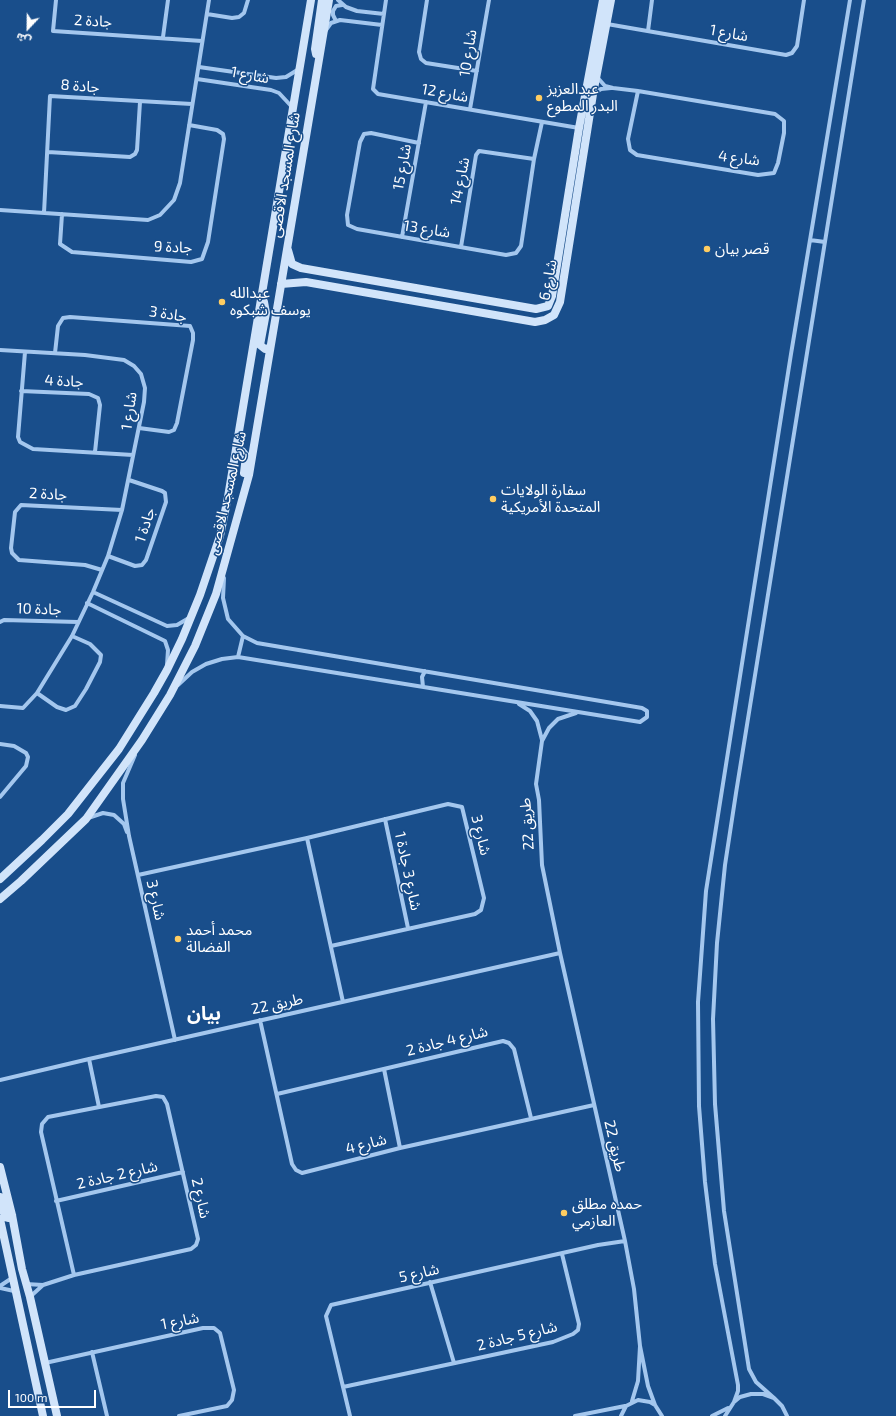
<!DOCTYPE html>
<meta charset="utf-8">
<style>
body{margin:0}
#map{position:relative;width:896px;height:1416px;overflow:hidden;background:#194e8b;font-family:"Exo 2","Noto Sans Arabic",sans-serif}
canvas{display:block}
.north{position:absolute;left:8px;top:8px;width:40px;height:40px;-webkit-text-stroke:3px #194e8b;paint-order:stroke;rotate:202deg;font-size:11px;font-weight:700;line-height:16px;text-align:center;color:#fff}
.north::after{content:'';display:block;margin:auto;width:14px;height:18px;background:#fff;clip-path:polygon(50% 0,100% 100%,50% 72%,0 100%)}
.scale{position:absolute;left:8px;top:1390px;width:88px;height:18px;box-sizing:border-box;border:2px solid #fff;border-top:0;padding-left:5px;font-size:12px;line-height:14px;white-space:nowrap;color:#fff;-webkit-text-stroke:3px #194e8b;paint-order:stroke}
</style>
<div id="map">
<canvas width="896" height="1416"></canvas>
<div class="north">ش</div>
<div class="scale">100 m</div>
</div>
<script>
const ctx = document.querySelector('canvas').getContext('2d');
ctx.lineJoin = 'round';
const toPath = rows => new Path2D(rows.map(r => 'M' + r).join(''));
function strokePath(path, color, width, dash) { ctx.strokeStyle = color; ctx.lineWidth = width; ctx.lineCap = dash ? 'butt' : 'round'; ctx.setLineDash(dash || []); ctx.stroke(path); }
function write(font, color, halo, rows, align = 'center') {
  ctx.font = font + ' "Exo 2","Noto Sans Arabic",sans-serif'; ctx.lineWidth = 3; ctx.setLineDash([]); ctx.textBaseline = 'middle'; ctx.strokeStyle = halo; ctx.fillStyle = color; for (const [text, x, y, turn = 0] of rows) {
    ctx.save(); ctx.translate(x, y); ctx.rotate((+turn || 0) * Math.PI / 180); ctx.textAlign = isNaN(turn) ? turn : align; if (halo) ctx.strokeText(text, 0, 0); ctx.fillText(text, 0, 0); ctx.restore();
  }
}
strokePath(toPath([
 [56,0,53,31,202,41],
 [338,0,346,7,357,11,384,14],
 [386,0,373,89,378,94,579,128],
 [427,0,419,52,421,59,426,63,477,71],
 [207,14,232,18,239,17,244,13,248,0],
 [336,21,333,15,333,11,336,6,342,5],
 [607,24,786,55,792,53,797,46,804,0],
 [326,30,331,23,340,20,382,25],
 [648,31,652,0],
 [163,37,168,0],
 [199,67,276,78,286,77,299,69],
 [597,77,605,86,613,88,638,91,775,114,784,121,784,133,778,163,774,173,758,175,637,155,630,150,628,139,638,91],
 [197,79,271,90,279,93,293,108],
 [593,94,601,89,611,88],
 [470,109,489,0],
 [419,143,371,133,364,134,360,142,347,215,348,225,357,229,506,255,516,253,521,246,534,159,542,122],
 [48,152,130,157,135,154,137,150,140,102],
 [0,210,148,220,160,215,174,200,180,183,209,0],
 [44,213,50,96,192,104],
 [62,214,60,244,72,252,191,262,202,259,208,242,224,139,223,134,217,130,189,125],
 [402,237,426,102],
 [810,240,825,242],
 [461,247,476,155,479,151,534,159],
 [0,350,85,355,124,360,134,366,141,374,145,388,144,402,122,510,108,556,93,592,72,636,37,693,23,708,0,706],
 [25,352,18,437,20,442,33,449,133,455],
 [55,353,58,326,63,318,70,317,190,326,193,333,193,340,177,423,174,430,169,432,139,428],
 [21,391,89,394,98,398,100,405,95,452],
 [108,556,135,566,142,565,146,560,166,502,165,493,162,491,129,480],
 [102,570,85,565,19,560,12,553,11,548,15,512,21,505,122,510],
 [93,592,167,626,177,625,189,618],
 [87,603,165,641,168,650,167,665],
 [0,622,4,620,78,622],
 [238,657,243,636],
 [178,685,192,672,206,664,222,659,238,657,640,722,647,717,647,711,642,708,257,643,243,636,228,619,223,598,224,578],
 [423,687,422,677,425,671],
 [37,693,57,707,66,710,75,706,86,689,100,662,101,655,90,644,72,636],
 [519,704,530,711,537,721,542,740],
 [576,713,558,719,549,728,542,741,536,784,539,800,542,865,560,953,625,1241,634,1289,640,1346],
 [0,744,14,746,26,753,28,757,26,766,0,797],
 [135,755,123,783,123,799,129,836,175,1040],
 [88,818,103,813,114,815,124,824,127,832],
 [385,819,408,928],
 [307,838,343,1002],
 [138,875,307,838,448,804,462,807,484,898,481,910,475,914,331,946],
 [260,1020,292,1164,296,1170,302,1173,400,1148,594,1105],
 [89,1059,99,1107],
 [384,1069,400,1148],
 [0,1080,89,1059,560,953],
 [277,1094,503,1041,509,1043,514,1049,531,1118],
 [56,1201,183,1172],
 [430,1282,454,1363],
 [26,1284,43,1285],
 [0,1286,12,1278],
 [0,1288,14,1291],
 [31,1296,43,1285,74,1275,191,1249,196,1245,198,1239,167,1104,163,1097,156,1096,48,1117,42,1124,41,1132,74,1275],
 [92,1352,107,1416],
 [45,1363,203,1328,214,1328,220,1333,234,1390,232,1400,227,1406,179,1416],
 [343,1387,553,1342,573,1334,578,1330,579,1324,562,1254],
 [774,1398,756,1382,749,1369,724,1211,715,1104,713,1019,717,943,725,865,736,793,864,0],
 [632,1401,638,1381,640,1346,648,1386,655,1405],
 [734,1402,738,1391,738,1385,715,1264,705,1182,699,1106,698,1002,706,891,791,354,850,0],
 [350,1416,326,1316,331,1305,598,1245,625,1241],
 [575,1416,625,1406],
 [621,1416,626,1406,638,1400,650,1402,655,1405,662,1416],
 [712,1416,728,1408],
 [725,1416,734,1402,740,1397,751,1394,763,1394,774,1398,782,1406,787,1416]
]), '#a4c7ee', 4);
strokePath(toPath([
 [316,54,315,49,322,0],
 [288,250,292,264,301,268,536,309,548,306,552,296,579,128,603,0],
 [281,284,306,282,535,322,545,320,554,315,560,302,593,94,611,0],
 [264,302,266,313,260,345,265,349,270,348],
 [237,451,242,451,246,456,244,473],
 [0,879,42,840,68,814,119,749,154,693,167,670,182,639,200,595,220,536,228,497,311,0],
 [0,899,21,881,86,819,142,740,170,695,195,646,216,594,249,475,329,0],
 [0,1167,12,1215,22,1269,30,1297,57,1416],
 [0,1197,5,1217,9,1218,12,1215],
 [0,1219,43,1416]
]), '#d1e4fa', 8);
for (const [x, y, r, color] of [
 [539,98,4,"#ffcd61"],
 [707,249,4,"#ffcd61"],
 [222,302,4,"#ffcd61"],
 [493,499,4,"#ffcd61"],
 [178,939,4,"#ffcd61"],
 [564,1213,4,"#ffcd61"]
]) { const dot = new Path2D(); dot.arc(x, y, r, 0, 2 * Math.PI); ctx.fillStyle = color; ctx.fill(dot); strokePath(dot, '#194e8b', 1.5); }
write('15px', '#fff', '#194e8b', [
 ["جادة 2",93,21,3],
 ["شارع 1",729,33,10],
 ["شارع 10",468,53,-81],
 ["شارع 1",250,75,10],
 ["جادة 8",80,86,4],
 ["شارع 12",445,93,10],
 ["شارع 4",739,158,7],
 ["شارع 15",402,167,-80],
 ["شارع المسجد الاقصى",285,175,-81],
 ["شارع 14",460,181,-79],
 ["شارع 13",427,229,9],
 ["جادة 9",173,247,2],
 ["شارع 6",548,280,-79],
 ["جادة 3",168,314,9],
 ["جادة 4",64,381,3],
 ["شارع 1",129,411,-82],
 ["شارع المسجد الاقصى",227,493,-77],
 ["جادة 2",48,494,3],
 ["جادة 1",145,525,-72],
 ["جادة 10",39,609,2],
 ["طريق 22",527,824,-94],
 ["شارع 3",481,835,76],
 ["شارع 3 جادة 1",408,871,78],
 ["شارع 3",156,900,77],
 ["طريق 22",277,1004,-12],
 ["شارع 4 جادة 2",447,1041,-14],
 ["شارع 4",366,1144,-14],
 ["طريق 22",615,1146,77],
 ["شارع 2 جادة 2",117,1175,-13],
 ["شارع 2",201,1198,77],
 ["شارع 5",419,1273,-13],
 ["شارع 1",180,1321,-11],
 ["شارع 5 جادة 2",517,1336,-14]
]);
write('15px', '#fff', '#194e8b', [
 ["عبدالعزيز",547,89],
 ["البدر المطوع",547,106],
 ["قصر بيان",715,249],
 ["عبدالله",230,293],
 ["يوسف شبكوه",230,310],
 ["سفارة الولايات",501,490],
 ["المتحدة الأمريكية",501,507],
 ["محمد أحمد",186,930],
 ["الفضالة",186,947],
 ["حمده مطلق",572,1204],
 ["العازمي",572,1221]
], 'left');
write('bold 19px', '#fff', '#194e8b', [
 ["بيان",204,1014]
]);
</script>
